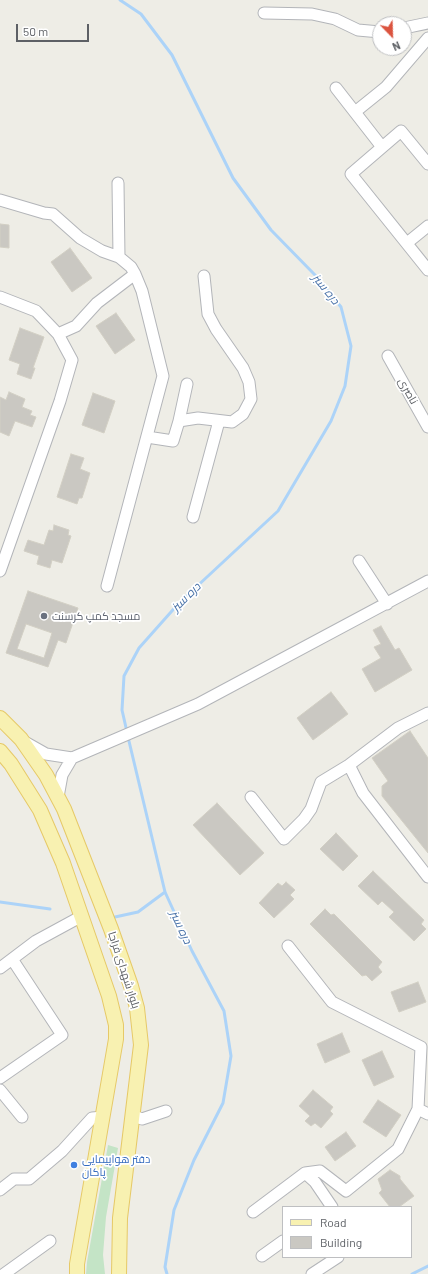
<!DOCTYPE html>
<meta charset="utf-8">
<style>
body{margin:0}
#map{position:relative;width:428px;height:1274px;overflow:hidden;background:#eeede6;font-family:Barlow,sans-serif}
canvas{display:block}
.legend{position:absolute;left:282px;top:1206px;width:130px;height:52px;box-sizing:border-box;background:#fff;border:1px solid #bebfc1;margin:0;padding:5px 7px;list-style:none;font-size:12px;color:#5d6065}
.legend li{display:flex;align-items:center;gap:8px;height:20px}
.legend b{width:20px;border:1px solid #bebfc1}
.north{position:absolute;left:372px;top:16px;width:40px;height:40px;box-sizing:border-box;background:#fff;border:1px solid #bebfc1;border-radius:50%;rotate:157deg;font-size:11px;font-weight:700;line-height:16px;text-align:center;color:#5d6065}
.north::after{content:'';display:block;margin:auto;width:14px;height:18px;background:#db543f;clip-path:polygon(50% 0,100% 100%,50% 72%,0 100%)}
.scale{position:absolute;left:16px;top:24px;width:73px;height:18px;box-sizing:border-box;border:2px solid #5d6065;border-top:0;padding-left:5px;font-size:12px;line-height:14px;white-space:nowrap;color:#5d6065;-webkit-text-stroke:3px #fff;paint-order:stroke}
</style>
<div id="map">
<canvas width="428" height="1274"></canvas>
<ul class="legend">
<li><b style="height:5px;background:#f8f1b1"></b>Road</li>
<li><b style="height:11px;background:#cac8c2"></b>Building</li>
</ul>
<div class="north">N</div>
<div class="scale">50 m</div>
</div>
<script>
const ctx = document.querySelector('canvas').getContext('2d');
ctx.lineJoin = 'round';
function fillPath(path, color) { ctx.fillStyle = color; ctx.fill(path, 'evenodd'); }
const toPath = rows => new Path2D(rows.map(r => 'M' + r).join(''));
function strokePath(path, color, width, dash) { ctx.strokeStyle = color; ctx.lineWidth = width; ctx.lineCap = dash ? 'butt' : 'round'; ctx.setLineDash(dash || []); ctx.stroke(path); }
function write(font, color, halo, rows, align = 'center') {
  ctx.font = font + ' Barlow,Cairo,sans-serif'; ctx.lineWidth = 3.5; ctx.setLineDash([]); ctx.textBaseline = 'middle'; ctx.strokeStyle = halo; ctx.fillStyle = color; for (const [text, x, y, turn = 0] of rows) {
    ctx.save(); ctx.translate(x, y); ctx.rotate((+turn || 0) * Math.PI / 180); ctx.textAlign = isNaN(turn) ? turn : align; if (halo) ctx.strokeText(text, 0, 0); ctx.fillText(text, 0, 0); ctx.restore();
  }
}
fillPath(toPath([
 [108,1145,118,1148,106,1217,103,1255,105,1274,86,1274,87,1262]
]), '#c4e4c6');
strokePath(toPath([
 [120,0,141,14,172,55,233,178,271,230,315,275,341,307,351,346,345,386,331,421,278,511,179,603,139,648,124,676,122,710,127,732],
 [128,737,165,892,192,951,224,1011,231,1056,223,1103,194,1160,174,1210,165,1267,167,1274],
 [0,902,50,909],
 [115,917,138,912,165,892],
 [412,1274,428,1266]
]), '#acd3f8', 3);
const building = toPath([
 [0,224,9,225,9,248,0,247,0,224],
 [70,248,92,278,72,292,51,262,70,248],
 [116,313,135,340,115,354,96,326,116,313],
 [20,328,44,337,33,368,35,368,31,379,17,374,20,364,9,360,20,328],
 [9,392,25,399,22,407,32,411,30,415,36,417,32,427,15,421,9,436,0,432,0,397,6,400,9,392],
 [93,393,115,401,104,433,82,425,93,393],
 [71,454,84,458,80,469,90,473,82,498,79,498,77,504,57,497,71,454],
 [54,525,69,530,68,535,71,536,62,563,52,560,50,568,37,564,39,556,24,551,28,540,44,545,49,530,53,531,54,525],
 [28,591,78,608,66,643,58,640,48,667,6,653,28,591],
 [26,624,52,633,44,658,17,649,26,624],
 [381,626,395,650,399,648,412,670,375,692,362,669,381,658,374,647,381,644,373,630,381,626],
 [331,692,348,714,313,740,297,718,331,692],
 [410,731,428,758,428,853,382,796,382,786,388,781,372,758,410,731],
 [217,803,264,853,240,875,193,825,217,803],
 [336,833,358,856,343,871,320,849,336,833],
 [373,871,424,920,421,924,426,929,414,941,389,917,394,912,382,901,378,905,358,886,373,871],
 [286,882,295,890,290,895,294,899,274,918,259,903,278,883,282,886,286,882],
 [325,909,331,915,334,914,382,962,378,967,382,972,372,981,366,975,362,976,310,924,325,909],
 [418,982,426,1002,399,1012,391,992,418,982],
 [342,1033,350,1052,325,1063,317,1044,342,1033],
 [382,1051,394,1077,374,1086,362,1060,382,1051],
 [313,1090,333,1107,330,1111,333,1114,321,1128,315,1123,311,1126,305,1121,310,1116,299,1106,313,1090],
 [378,1100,401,1115,386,1137,363,1122,378,1100],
 [346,1132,356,1146,335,1161,325,1147,346,1132],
 [390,1170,400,1176,400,1179,414,1196,399,1207,390,1207,379,1193,382,1190,378,1179,390,1170]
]);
fillPath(building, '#cac8c2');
strokePath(building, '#d2cfc4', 1);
const minor = toPath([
 [264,13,312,14,335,19,358,30,380,32],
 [404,28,428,23],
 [336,88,382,147],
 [355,112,386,87,428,38],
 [428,164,401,131,351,174,428,270],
 [118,183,119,257,131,267,135,274],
 [0,200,44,213,53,214,80,238,102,251,119,257],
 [407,243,428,226],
 [0,297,36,311,58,334,72,360,60,401,0,571],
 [58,334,76,326,97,303,135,274,142,291,163,376,107,586],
 [388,356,428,427],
 [179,421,187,384],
 [147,437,173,441,179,421,198,418,232,422,243,414,251,399,249,382,243,368,216,329,208,314,204,276],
 [193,517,219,421],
 [359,561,387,604],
 [23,741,46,754,72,758,62,775,58,797],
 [72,758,198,704,428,581],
 [349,765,363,793,428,877],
 [251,797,284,839,304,819,311,809,321,782,349,765,398,728,428,713],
 [0,968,36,941,82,916],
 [0,1078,62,1035,12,959],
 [0,1090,22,1117],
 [418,1109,428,1114],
 [134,1116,142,1119,166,1111],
 [305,1173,315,1182,332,1207],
 [0,1190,14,1179,29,1179,62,1151,92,1118,103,1117],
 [253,1212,305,1173,320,1171,346,1191,398,1149,418,1109,421,1047,332,1002,288,946],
 [262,1256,283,1241],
 [4,1274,50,1241],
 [312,1274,338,1257]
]);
const major = toPath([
 [0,718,21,739,46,775,64,809,111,929,131,986,137,1008,141,1045,120,1218,119,1274],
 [0,751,11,764,40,810,63,863,109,996,116,1025,116,1039,77,1264,77,1274]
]);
strokePath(minor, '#b3b5b9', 13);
strokePath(major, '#e6c967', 16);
strokePath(minor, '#fff', 11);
strokePath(major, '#f8f1b1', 14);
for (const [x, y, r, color] of [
 [44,616,4,"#6b7280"],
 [74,1165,4,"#3f7fe0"]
]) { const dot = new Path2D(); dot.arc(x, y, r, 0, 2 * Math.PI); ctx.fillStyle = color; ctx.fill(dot); strokePath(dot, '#fff', 1.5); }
write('11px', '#5d6065', '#fff', [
 ["ناصری",408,391,61],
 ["بلوار شهدای فراجا",124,970,72]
]);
write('11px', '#5b616d', '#fff', [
 ["مسجد کمپ کرسنت",52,616]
], 'left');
write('11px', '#366cbe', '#fff', [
 ["دفتر هواپیمایی",82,1159],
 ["پاکان",82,1172]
], 'left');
write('italic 12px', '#4a73a9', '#fff', [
 ["دره سبز",326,289,51],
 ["دره سبز",186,597,-45],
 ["دره سبز",181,927,65]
]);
</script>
